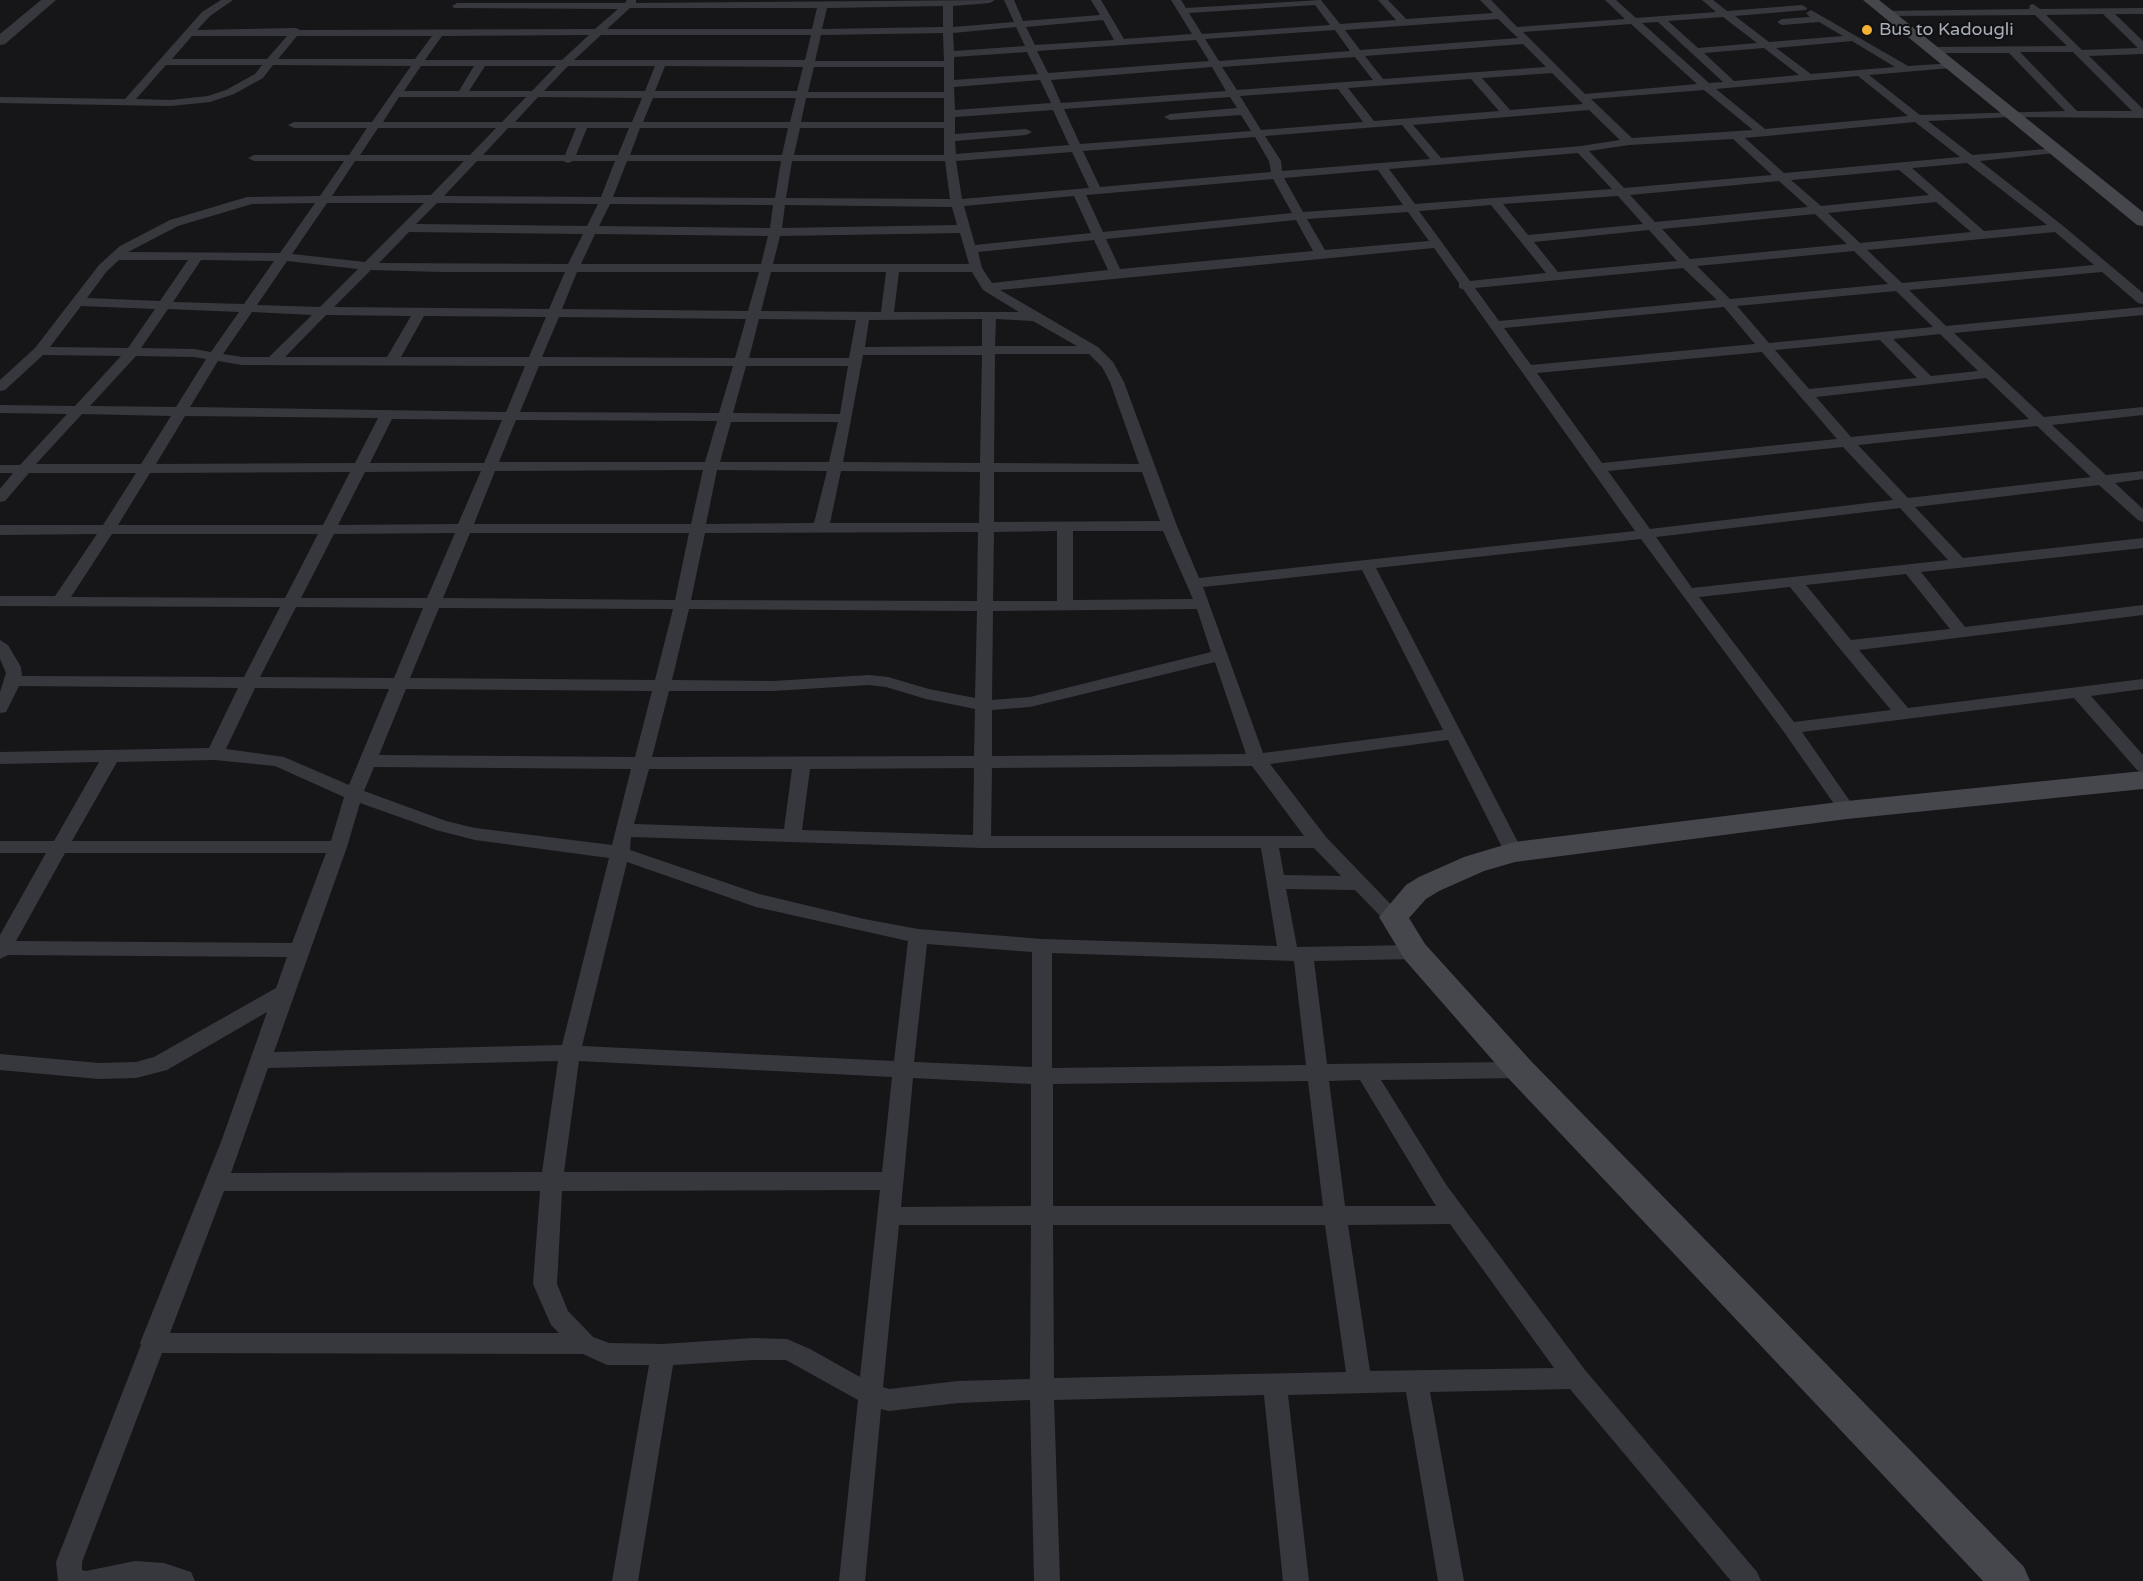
<!DOCTYPE html>
<style>
body{margin:0}
canvas{display:block;background:#161618}
</style>
<canvas width="2143" height="1581"></canvas>
<script>
const ctx = document.querySelector('canvas').getContext('2d');
ctx.lineJoin = 'round';
const toPath = rows => new Path2D(rows.map(r => 'M' + r).join(''));
function fillPath(path, color) { ctx.fillStyle = color; ctx.fill(path, 'evenodd'); }
function strokePath(path, color, width, dash) { ctx.strokeStyle = color; ctx.lineWidth = width; ctx.lineCap = dash ? 'butt' : 'round'; ctx.setLineDash(dash || []); ctx.stroke(path); }
function write(font, color, halo, rows, align = 'center') {
  ctx.font = font + ' "Varela Round",sans-serif'; ctx.lineWidth = 4.5; ctx.setLineDash([]); ctx.textBaseline = 'middle'; ctx.strokeStyle = halo; ctx.fillStyle = color; for (const [text, x, y, turn = 0] of rows) {
    ctx.save(); ctx.translate(x, y); ctx.rotate((+turn || 0) * Math.PI / 180); ctx.textAlign = isNaN(turn) ? turn : align; if (halo) ctx.strokeText(text, 0, 0); ctx.fillText(text, 0, 0); ctx.restore();
  }
}
fillPath(toPath([
 [221,0,233,0,210,16,197,30,296,28,300,30,595,29,618,9,454,8,452,6,457,3,625,3,627,0,636,0,636,3,995,0,990,3,953,6,953,27,1014,22,1004,0,1014,0,1023,21,1100,15,1091,0,1101,0,1124,39,1192,34,1171,0,1181,0,1186,8,1321,0,1340,24,1396,20,1378,0,1388,0,1406,19,1493,13,1480,0,1491,0,1517,27,1625,19,1605,0,1616,0,1636,18,1716,12,1702,0,1713,0,1727,11,1802,5,1807,8,1806,10,1735,16,1769,42,1843,36,1819,22,1782,25,1777,22,1782,19,1810,17,1806,13,1811,10,1908,66,1955,63,1956,65,1951,68,1869,75,1920,115,2065,111,2009,53,1933,53,1928,50,1933,47,2067,46,2035,15,1887,16,1883,15,1883,11,2029,9,2030,5,2033,4,2040,9,2143,8,2143,14,2115,14,2143,41,2143,54,2089,56,2143,109,2143,118,2011,117,1928,121,1972,155,2059,148,2061,150,2055,153,1980,161,2062,225,2143,293,2143,304,2138,303,2102,272,1909,290,1946,326,2143,307,2143,315,1954,333,2044,417,2143,407,2143,415,2052,425,2106,475,2143,471,2143,479,2115,483,2143,509,2143,522,2138,520,2099,485,1915,507,1963,558,2143,538,2143,548,1921,572,1965,627,2143,605,2143,615,1859,650,1908,708,2143,679,2143,689,2091,696,2143,755,2143,772,2137,770,2074,698,1802,732,1856,810,1853,814,1847,816,1841,814,1784,732,1641,539,1376,568,1523,852,1521,857,1514,858,1507,857,1448,740,1270,764,1326,837,1403,917,1400,922,1393,924,1386,922,1355,890,1286,889,1297,947,1415,945,1422,947,1425,952,1422,957,1415,959,1314,961,1327,1064,1520,1062,1527,1064,1530,1070,1527,1076,1520,1078,1381,1080,1447,1186,1585,1370,1757,1572,1761,1581,1731,1581,1570,1389,1430,1392,1464,1581,1438,1581,1406,1392,1288,1395,1309,1581,1283,1581,1264,1395,1054,1400,1060,1581,1034,1581,1030,1400,958,1403,889,1411,881,1409,865,1581,839,1581,858,1400,786,1360,753,1360,673,1365,638,1581,612,1581,649,1365,607,1365,583,1354,162,1353,82,1562,82,1570,86,1571,135,1561,164,1563,191,1572,195,1581,58,1581,56,1562,141,1345,140,1343,221,1142,267,1012,167,1070,136,1078,99,1079,0,1070,0,1054,99,1063,136,1062,154,1057,276,988,287,957,8,955,0,959,0,935,46,853,0,853,0,841,54,841,99,762,0,764,0,752,209,748,238,688,19,686,6,712,0,713,0,692,6,673,0,659,0,640,8,645,21,667,22,676,244,677,280,607,0,606,0,596,55,596,97,534,0,535,0,525,103,525,136,473,29,473,5,501,0,502,0,489,13,473,0,473,0,465,20,465,67,414,0,413,0,405,75,406,121,356,43,355,5,390,0,391,0,380,35,348,99,265,120,246,170,220,247,197,320,196,344,161,254,161,248,158,254,155,349,155,367,128,294,128,288,125,294,122,372,122,411,66,273,65,263,78,234,94,210,102,171,106,0,103,0,97,125,99,202,12,221,0],
 [1315,5,1330,25,1202,34,1189,13,1315,5],
 [943,6,943,27,822,29,827,8,943,6],
 [630,8,817,8,812,29,607,29,630,8],
 [2103,14,2138,48,2082,50,2046,15,2103,14],
 [1723,17,1757,43,1698,48,1668,21,1723,17],
 [1498,19,1518,38,1360,50,1345,30,1498,19],
 [1103,20,1114,40,1035,45,1026,27,1103,20],
 [1658,22,1723,82,1709,83,1642,23,1658,22],
 [1631,24,1697,84,1585,94,1523,32,1631,24],
 [1016,27,1025,46,954,51,953,33,1016,27],
 [1335,30,1350,51,1219,61,1205,39,1335,30],
 [943,33,944,61,815,61,821,35,943,33],
 [589,35,562,60,425,60,442,36,589,35],
 [601,35,811,35,805,60,574,60,601,35],
 [192,36,287,36,267,59,172,59,192,36],
 [297,36,432,36,415,59,278,59,297,36],
 [1196,40,1209,61,1048,73,1037,51,1196,40],
 [1852,41,1895,67,1811,74,1776,48,1852,41],
 [1523,44,1546,67,1383,79,1365,56,1523,44],
 [1764,48,1799,75,1734,81,1704,53,1764,48],
 [1027,52,1038,74,954,80,954,57,1027,52],
 [2020,52,2073,52,2132,111,2077,111,2020,52],
 [1355,57,1373,80,1237,90,1222,67,1355,57],
 [166,65,262,65,255,74,226,90,208,96,171,100,136,99,166,65],
 [421,66,474,66,459,91,404,91,421,66],
 [485,66,556,66,532,91,469,91,485,66],
 [568,66,655,66,645,91,544,91,568,66],
 [665,66,803,67,797,91,655,91,665,66],
 [814,67,944,67,944,92,808,92,814,67],
 [1212,67,1226,91,1061,103,1051,80,1212,67],
 [1552,73,1583,104,1510,110,1482,78,1552,73],
 [1858,76,1908,116,1765,129,1716,89,1858,76],
 [1471,79,1499,111,1374,121,1348,88,1471,79],
 [1040,80,1051,103,955,110,954,87,1040,80],
 [1338,89,1363,122,1261,130,1240,96,1338,89],
 [1704,90,1753,130,1632,138,1591,99,1704,90],
 [399,97,526,97,502,122,383,122,399,97],
 [538,97,642,98,632,122,515,122,538,97],
 [1230,97,1237,108,1170,114,1164,117,1170,120,1241,115,1251,131,1080,144,1064,109,1230,97],
 [653,98,796,98,790,122,643,122,653,98],
 [806,98,944,98,944,122,801,122,806,98],
 [1053,110,1069,145,956,154,955,141,1026,135,1032,132,1026,129,955,134,955,117,1053,110],
 [1589,110,1620,140,1581,146,1441,158,1413,125,1589,110],
 [1915,122,1960,157,1784,173,1745,138,1915,122],
 [1402,125,1430,159,1282,171,1281,161,1265,136,1402,125],
 [378,128,496,128,470,155,360,155,378,128],
 [508,128,576,128,565,155,483,155,508,128],
 [587,128,629,128,618,155,576,155,587,128],
 [640,128,788,128,782,155,630,155,640,128],
 [800,128,944,128,944,155,794,155,800,128],
 [1255,137,1269,161,1271,172,1100,187,1083,151,1255,137],
 [1733,139,1772,175,1624,188,1589,151,1629,145,1733,139],
 [1072,152,1089,188,962,199,956,161,1072,152],
 [1578,153,1612,189,1415,204,1389,169,1578,153],
 [355,161,464,161,431,195,332,196,355,161],
 [477,161,563,161,568,163,573,161,615,161,601,197,444,196,477,161],
 [627,161,781,161,775,198,613,197,627,161],
 [792,161,945,161,950,199,786,198,792,161],
 [1967,163,2047,225,1984,231,1912,168,1967,163],
 [1378,170,1403,205,1303,212,1284,178,1378,170],
 [1899,170,1929,195,1821,206,1791,180,1899,170],
 [1273,179,1292,213,1103,232,1086,195,1273,179],
 [1779,181,1808,207,1655,222,1630,195,1779,181],
 [1074,196,1091,233,975,245,964,206,1074,196],
 [1618,196,1643,224,1528,235,1503,204,1618,196],
 [1936,202,1971,232,1860,243,1828,213,1936,202],
 [315,203,280,253,128,252,178,226,252,204,315,203],
 [327,203,424,203,365,262,292,254,327,203],
 [437,203,598,204,587,226,416,224,437,203],
 [610,204,773,205,770,228,599,226,610,204],
 [785,205,952,207,957,225,782,228,785,205],
 [1491,205,1521,242,1546,273,1470,281,1419,211,1491,205],
 [1408,212,1429,241,1325,250,1307,219,1408,212],
 [1815,214,1847,244,1690,259,1662,229,1815,214],
 [1296,220,1313,251,1120,269,1106,239,1296,220],
 [1649,230,1677,261,1558,272,1534,242,1649,230],
 [409,232,583,234,568,264,379,263,409,232],
 [2055,232,2094,265,1902,283,1867,250,2055,232],
 [960,233,969,264,773,264,780,236,960,233],
 [595,234,768,236,761,264,581,264,595,234],
 [1094,240,1108,270,992,283,982,268,978,252,1094,240],
 [1434,248,1459,283,1459,288,1463,289,1635,531,1199,578,1177,526,1124,382,1113,362,1098,347,1000,290,1434,248],
 [1854,251,1888,284,1730,299,1697,266,1854,251],
 [119,260,188,260,160,301,87,298,107,271,119,260],
 [201,260,274,261,244,304,173,302,201,260],
 [287,261,358,269,320,307,257,305,287,261],
 [1683,268,1717,300,1499,321,1475,288,1683,268],
 [371,270,443,272,565,272,549,309,334,307,371,270],
 [577,272,759,272,748,311,562,309,577,272],
 [771,272,886,272,881,312,761,311,771,272],
 [899,272,972,272,983,290,1019,312,894,312,899,272],
 [1896,291,1933,327,1769,343,1737,306,1896,291],
 [81,306,155,309,128,348,50,347,81,306],
 [1724,307,1755,344,1531,365,1504,328,1724,307],
 [168,309,239,312,211,352,194,349,141,348,168,309],
 [252,312,312,315,269,357,242,357,223,354,252,312],
 [326,315,411,316,387,357,285,357,326,315],
 [424,316,546,317,529,357,401,357,424,316],
 [559,317,746,319,735,358,542,357,559,317],
 [759,319,856,320,849,358,749,358,759,319],
 [982,319,982,346,865,347,869,320,982,319],
 [996,319,1033,321,1077,346,995,346,996,319],
 [1940,334,1978,371,1931,376,1893,339,1940,334],
 [1880,340,1917,378,1809,389,1775,350,1880,340],
 [1762,352,1837,439,1602,463,1537,373,1762,352],
 [995,354,1089,354,1102,367,1110,382,1139,464,994,463,995,354],
 [863,355,982,355,980,463,843,462,863,355],
 [136,356,194,357,206,359,176,407,90,406,136,356],
 [218,361,242,365,525,366,506,412,190,407,218,361],
 [539,366,733,366,719,413,520,412,539,366],
 [746,366,848,366,840,414,733,413,746,366],
 [1986,378,2029,419,1851,437,1816,397,1986,378],
 [82,414,171,416,141,464,36,464,82,414],
 [185,416,378,418,355,463,156,464,185,416],
 [392,419,502,420,484,463,370,463,392,419],
 [516,420,717,421,705,462,499,462,516,420],
 [731,422,838,422,829,462,720,462,731,422],
 [2037,426,2091,477,1908,498,1858,445,2037,426],
 [1843,447,1893,500,1650,529,1608,471,1843,447],
 [703,470,691,524,474,524,495,471,703,470],
 [717,470,827,471,814,523,706,524,717,470],
 [481,471,458,524,338,525,365,472,481,471],
 [841,471,980,472,979,523,830,523,841,471],
 [350,472,323,525,118,525,150,473,350,472],
 [994,472,1142,472,1160,521,994,522,994,472],
 [1900,508,1948,560,1692,588,1656,537,1900,508],
 [1057,531,1057,601,993,601,994,532,1057,531],
 [1073,531,1163,531,1193,599,1073,600,1073,531],
 [978,532,977,601,691,600,705,533,978,532],
 [455,533,427,598,301,598,334,534,455,533],
 [470,533,689,533,675,600,443,598,470,533],
 [112,534,318,534,285,598,71,597,112,534],
 [1362,570,1443,730,1263,753,1203,587,1362,570],
 [1906,574,1950,629,1851,640,1806,585,1906,574],
 [1790,587,1841,650,1891,710,1794,722,1699,597,1790,587],
 [296,607,423,608,394,678,260,677,296,607],
 [439,608,673,609,655,680,410,678,439,608],
 [689,609,977,611,975,698,929,689,888,677,869,675,773,681,672,680,689,609],
 [1197,609,1211,652,1030,697,992,700,993,611,1197,609],
 [1215,662,1246,754,992,756,992,710,1030,707,1215,662],
 [869,685,886,687,926,699,975,709,974,756,652,757,669,691,773,691,869,685],
 [255,688,389,689,349,785,284,757,226,749,255,688],
 [406,689,652,691,635,757,379,755,406,689],
 [215,760,275,766,344,797,331,841,72,841,117,762,215,760],
 [1252,766,1304,836,991,836,992,768,1252,766],
 [374,767,631,769,612,845,475,828,446,821,364,791,374,767],
 [974,768,973,835,802,830,810,769,974,768],
 [649,769,792,769,784,829,634,824,649,769],
 [360,803,436,830,475,840,609,858,562,1045,274,1052,347,847,360,803],
 [631,837,982,848,1261,848,1277,946,1042,939,918,929,864,919,759,894,630,850,631,837],
 [1279,848,1314,848,1341,876,1284,875,1279,848],
 [65,853,326,853,292,943,16,941,65,853],
 [627,862,756,907,908,941,894,1061,582,1046,627,862],
 [927,944,1032,952,1032,1067,914,1062,927,944],
 [1052,953,1294,961,1306,1065,1052,1068,1052,953],
 [558,1061,542,1172,231,1173,268,1068,558,1061],
 [579,1061,892,1077,882,1172,564,1172,579,1061],
 [913,1078,1031,1084,1031,1206,901,1207,913,1078],
 [1360,1080,1431,1198,1436,1206,1345,1206,1329,1081,1360,1080],
 [1308,1081,1323,1206,1053,1206,1053,1084,1308,1081],
 [880,1190,860,1377,810,1349,787,1339,753,1338,663,1344,609,1343,593,1337,568,1311,557,1284,562,1191,880,1190],
 [224,1191,540,1191,533,1284,551,1325,559,1333,170,1333,224,1191],
 [1450,1224,1554,1368,1370,1371,1348,1225,1450,1224],
 [899,1225,1031,1225,1030,1379,958,1381,889,1389,883,1387,899,1225],
 [1053,1225,1325,1225,1346,1372,1054,1378,1053,1225]
]), '#37383d');
fillPath(toPath([
 [41,0,56,0,5,44,0,45,0,34,41,0]
]), '#37383d');
fillPath(toPath([
 [1863,0,1879,0,2143,212,2143,226,2137,225,1863,0],
 [2143,771,2143,789,1847,819,1515,862,1484,871,1439,891,1426,899,1409,918,1425,944,1531,1061,2024,1567,2030,1581,1983,1581,1509,1079,1405,960,1379,917,1406,885,1419,877,1464,857,1514,842,1847,801,2143,771]
]), '#45474d');
for (const [x, y, r, color] of [
 [1867,30,6,"#f2b134"]
]) { const dot = new Path2D(); dot.arc(x, y, r, 0, 2 * Math.PI); ctx.fillStyle = color; ctx.fill(dot); strokePath(dot, '#111113', 2); }
write('18px', '#a8adb8', '#111113', [
 ["Bus to Kadougli",1879,30]
], 'left');
</script>
